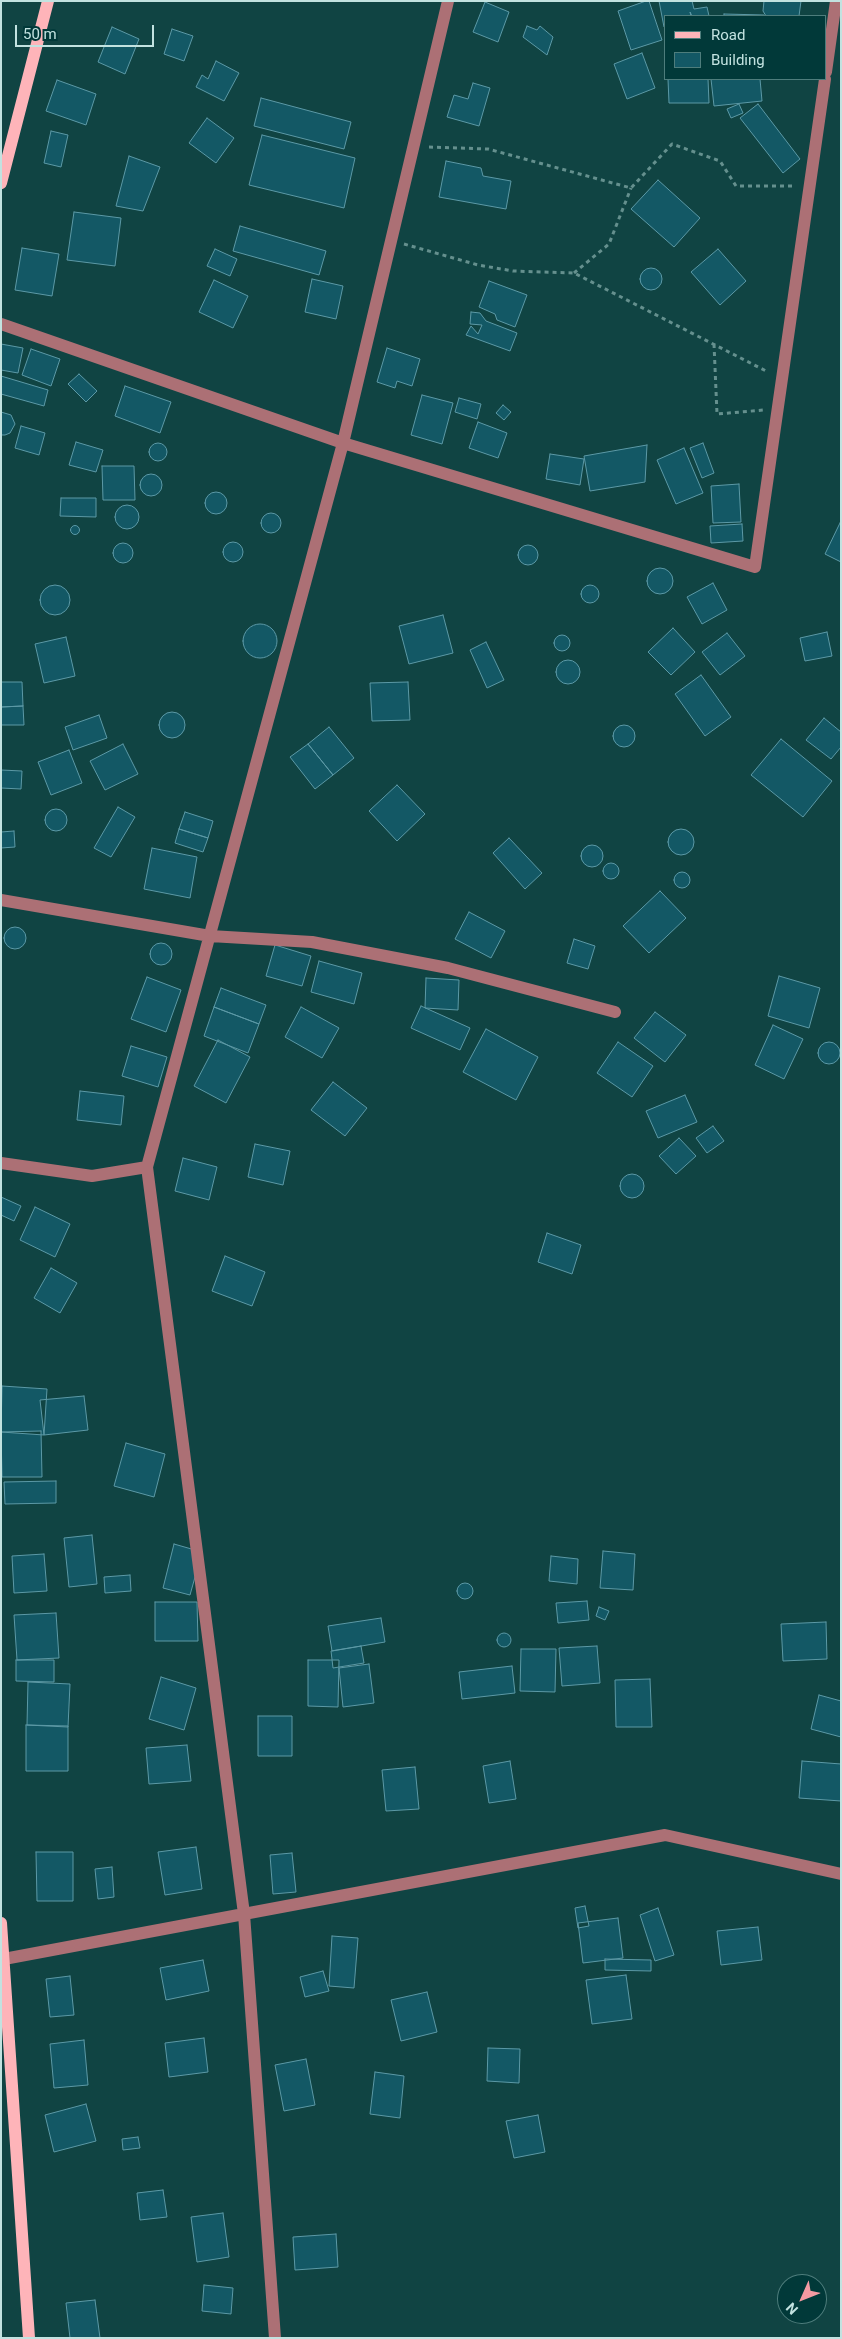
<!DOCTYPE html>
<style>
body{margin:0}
#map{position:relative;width:842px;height:2339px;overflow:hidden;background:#104443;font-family:Roboto,sans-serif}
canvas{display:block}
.frame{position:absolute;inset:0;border:2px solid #c2e2e0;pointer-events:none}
.legend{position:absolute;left:664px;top:15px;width:162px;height:65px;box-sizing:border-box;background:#013939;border:1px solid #4e7d7c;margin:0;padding:6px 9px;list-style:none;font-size:15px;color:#c2e2e0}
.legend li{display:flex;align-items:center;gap:10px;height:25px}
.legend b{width:25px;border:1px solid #4e7d7c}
.north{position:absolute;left:777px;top:2274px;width:50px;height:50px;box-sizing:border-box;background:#013939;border:1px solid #4e7d7c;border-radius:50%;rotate:226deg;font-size:14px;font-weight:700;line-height:20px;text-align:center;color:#c2e2e0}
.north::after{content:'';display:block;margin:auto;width:18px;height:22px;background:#f49aa2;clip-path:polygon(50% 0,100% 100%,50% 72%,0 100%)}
.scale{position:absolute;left:15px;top:25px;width:139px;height:22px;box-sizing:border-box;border:2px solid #c2e2e0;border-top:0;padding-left:6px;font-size:15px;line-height:18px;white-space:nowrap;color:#c2e2e0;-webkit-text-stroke:4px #013939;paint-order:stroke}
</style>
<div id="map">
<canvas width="842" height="2339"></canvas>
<div class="frame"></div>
<ul class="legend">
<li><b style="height:6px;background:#feb4b9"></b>Road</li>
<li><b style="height:14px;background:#135865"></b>Building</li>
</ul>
<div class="north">N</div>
<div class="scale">50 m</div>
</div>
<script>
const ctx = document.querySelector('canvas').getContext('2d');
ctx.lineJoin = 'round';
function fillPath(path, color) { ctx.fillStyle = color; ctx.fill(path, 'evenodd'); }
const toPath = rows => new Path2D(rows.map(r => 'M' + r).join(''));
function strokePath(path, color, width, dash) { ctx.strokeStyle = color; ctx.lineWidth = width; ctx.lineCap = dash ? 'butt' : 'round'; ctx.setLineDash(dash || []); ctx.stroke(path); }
const building = toPath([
 [646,1,649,1,662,40,631,50,618,11,646,1],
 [659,1,692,1,694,9,707,7,709,16,692,16,690,12,691,16,666,16,666,26,664,27,659,1],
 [764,1,801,1,799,16,766,16,763,11,764,1],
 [485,2,509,12,498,42,473,32,485,2],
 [724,14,764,15,764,16,724,16,724,14],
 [527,26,537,30,540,26,553,37,547,55,523,37,527,26],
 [112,27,139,39,125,74,98,62,112,27],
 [172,29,193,36,184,61,164,54,172,29],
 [642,53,655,88,627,99,614,64,642,53],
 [216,61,239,73,224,101,196,87,202,75,208,79,216,61],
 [668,79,708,79,709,103,669,103,668,79],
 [711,79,760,79,762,101,714,106,711,79],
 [57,80,96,94,86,125,46,111,57,80],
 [473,83,490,88,479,126,447,117,454,95,468,99,473,83],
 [261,98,351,122,344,149,254,126,261,98],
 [739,104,743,113,731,118,727,109,739,104],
 [758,104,800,159,783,173,740,118,758,104],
 [207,118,234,138,216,163,189,143,207,118],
 [51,131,68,135,61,167,44,163,51,131],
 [262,135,355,158,344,208,249,185,262,135],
 [129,156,160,167,143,211,116,206,129,156],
 [446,161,481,168,483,176,511,181,506,209,439,197,446,161],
 [658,180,700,218,674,247,631,209,658,180],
 [74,212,121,218,115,266,67,260,74,212],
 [240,226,326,251,319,275,233,251,240,226],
 [22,248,59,254,52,296,15,290,22,248],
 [215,249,237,259,230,276,207,266,215,249],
 [718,249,746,281,720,305,691,272,718,249],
 '640 279a11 11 0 1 1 22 0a11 11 0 1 1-22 0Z',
 [312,279,343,286,336,319,305,312,312,279],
 [214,280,248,296,233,328,199,312,214,280],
 [489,281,527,295,515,327,497,320,495,314,479,307,489,281],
 [471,312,480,313,486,321,517,333,510,351,466,335,471,326,478,334,482,325,470,324,471,312],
 [1,344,23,348,18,373,1,370,1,344],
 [387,348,420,359,412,386,397,381,395,388,377,382,387,348],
 [31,349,60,359,51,386,22,375,31,349],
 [79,374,97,391,86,402,68,384,79,374],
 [1,376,48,390,44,406,1,394,1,376],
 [125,386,171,402,160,433,115,416,125,386],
 [422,395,453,403,442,444,411,435,422,395],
 [459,398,481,404,477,419,455,412,459,398],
 [503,405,511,412,504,420,496,413,503,405],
 [1,412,11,415,15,424,10,433,5,435,1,435,1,412],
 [478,422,507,433,498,458,469,448,478,422],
 [21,426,45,433,39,455,15,448,21,426],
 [76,442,103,450,96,472,69,465,76,442],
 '149 452a9 9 0 1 1 18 0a9 9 0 1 1-18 0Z',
 [703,443,714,473,702,478,690,448,703,443],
 [647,445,645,482,590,491,584,456,647,445],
 [684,448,703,493,676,504,657,460,684,448],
 [550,454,584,459,580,485,546,479,550,454],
 [102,466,134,466,135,500,103,500,102,466],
 '140 485a11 11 0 1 1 22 0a11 11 0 1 1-22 0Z',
 [739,484,741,522,713,523,711,486,739,484],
 '205 503a11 11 0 1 1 22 0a11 11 0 1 1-22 0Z',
 [61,498,96,498,96,517,60,516,61,498],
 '115 517a12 12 0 1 1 24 0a12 12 0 1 1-24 0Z',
 '261 523a10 10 0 1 1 20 0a10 10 0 1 1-20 0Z',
 [840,523,841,524,841,562,825,554,840,523],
 [742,524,743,541,711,543,710,526,742,524],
 '70.5 530a4.5 4.5 0 1 1 9 0a4.5 4.5 0 1 1-9 0Z',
 '223 552a10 10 0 1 1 20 0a10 10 0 1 1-20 0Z',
 '113 553a10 10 0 1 1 20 0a10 10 0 1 1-20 0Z',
 '518 555a10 10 0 1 1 20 0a10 10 0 1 1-20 0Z',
 '647 581a13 13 0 1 1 26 0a13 13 0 1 1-26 0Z',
 [713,583,727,610,702,624,687,597,713,583],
 '581 594a9 9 0 1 1 18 0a9 9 0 1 1-18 0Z',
 '40 600a15 15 0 1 1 30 0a15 15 0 1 1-30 0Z',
 [443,615,453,653,409,664,399,626,443,615],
 '243 641a17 17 0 1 1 34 0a17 17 0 1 1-34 0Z',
 [673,628,695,652,671,675,648,652,673,628],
 [827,632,832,656,805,661,800,638,827,632],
 [727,633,745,656,720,675,702,652,727,633],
 '554 643a8 8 0 1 1 16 0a8 8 0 1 1-16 0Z',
 [66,637,75,676,44,683,35,644,66,637],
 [486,642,504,680,487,688,470,650,486,642],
 '556 672a12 12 0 1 1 24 0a12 12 0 1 1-24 0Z',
 [701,675,731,717,705,736,675,694,701,675],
 [1,682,22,682,23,706,1,707,1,682],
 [408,682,410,720,372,721,370,683,408,682],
 [23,706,24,725,1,725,1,707,23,706],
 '159 725a13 13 0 1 1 26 0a13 13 0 1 1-26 0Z',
 [99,715,107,738,73,750,65,727,99,715],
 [824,718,841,732,841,747,831,759,806,740,824,718],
 '613 736a11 11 0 1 1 22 0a11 11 0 1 1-22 0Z',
 [329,727,354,758,333,775,308,744,329,727],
 [781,739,832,781,803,817,751,775,781,739],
 [123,744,138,774,105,790,90,761,123,744],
 [308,744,333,775,315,789,290,757,308,744],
 [69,750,82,783,51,795,38,762,69,750],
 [1,770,22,771,21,789,1,788,1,770],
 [397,785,425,814,397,841,369,811,397,785],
 [118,807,135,817,111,857,94,848,118,807],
 '45 820a11 11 0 1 1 22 0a11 11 0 1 1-22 0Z',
 [185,812,213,821,208,838,179,829,185,812],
 [179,829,208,838,203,852,175,843,179,829],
 '668 842a13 13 0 1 1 26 0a13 13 0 1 1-26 0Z',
 [14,831,15,847,1,848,1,832,14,831],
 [509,838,542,873,525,889,493,853,509,838],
 '581 856a11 11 0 1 1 22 0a11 11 0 1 1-22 0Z',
 [152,848,197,857,190,898,144,889,152,848],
 '603 871a8 8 0 1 1 16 0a8 8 0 1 1-16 0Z',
 '674 880a8 8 0 1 1 16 0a8 8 0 1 1-16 0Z',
 [660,891,686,918,649,953,623,926,660,891],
 [469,912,505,931,491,958,455,939,469,912],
 '4 938a11 11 0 1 1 22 0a11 11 0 1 1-22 0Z',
 [574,939,595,946,588,969,567,963,574,939],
 '150 954a11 11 0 1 1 22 0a11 11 0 1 1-22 0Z',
 [275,945,311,956,302,986,266,976,275,945],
 [319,961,362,973,354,1004,311,992,319,961],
 [779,976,820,988,809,1028,768,1016,779,976],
 [147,977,181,990,166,1032,131,1019,147,977],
 [426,978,459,980,458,1010,425,1008,426,978],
 [221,988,266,1005,259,1024,214,1007,221,988],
 [421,1006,470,1028,460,1050,411,1028,421,1006],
 [214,1007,259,1024,248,1053,204,1036,214,1007],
 [301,1007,339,1028,322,1058,285,1037,301,1007],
 [655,1012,686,1035,665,1062,634,1038,655,1012],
 [773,1025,803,1039,784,1079,755,1065,773,1025],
 [486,1029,538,1057,516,1100,463,1072,486,1029],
 [218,1040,250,1057,226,1103,194,1086,218,1040],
 [618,1042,653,1066,632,1097,597,1073,618,1042],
 '818 1053a11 11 0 1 1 22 0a11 11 0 1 1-22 0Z',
 [131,1046,167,1057,158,1087,122,1076,131,1046],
 [333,1082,367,1108,345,1136,311,1110,333,1082],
 [80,1091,124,1096,121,1125,77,1120,80,1091],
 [685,1095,697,1122,658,1138,646,1111,685,1095],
 [713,1126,724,1141,707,1153,696,1138,713,1126],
 [679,1138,696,1156,676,1174,659,1156,679,1138],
 [255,1144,290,1151,283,1185,248,1177,255,1144],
 [183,1158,217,1167,209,1200,175,1191,183,1158],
 '620 1186a12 12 0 1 1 24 0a12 12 0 1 1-24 0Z',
 [1,1197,21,1206,14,1221,1,1215,1,1197],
 [35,1207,70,1224,55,1257,20,1240,35,1207],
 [547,1233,581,1245,572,1274,538,1262,547,1233],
 [225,1256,265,1272,252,1306,212,1291,225,1256],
 [51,1268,77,1283,60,1313,34,1298,51,1268],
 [2,1386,47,1389,44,1435,1,1432,2,1386],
 [84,1396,88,1430,44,1435,40,1400,84,1396],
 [41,1431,42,1477,2,1477,1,1432,41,1431],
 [126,1443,165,1454,154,1497,114,1486,126,1443],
 [56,1481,56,1503,5,1504,4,1482,56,1481],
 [92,1535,97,1584,69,1587,64,1538,92,1535],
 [174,1544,202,1552,190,1595,163,1588,174,1544],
 [603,1551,635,1554,633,1590,600,1588,603,1551],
 [44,1554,47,1591,14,1593,12,1556,44,1554],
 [551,1556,578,1559,577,1584,549,1581,551,1556],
 [130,1575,131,1591,105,1593,104,1577,130,1575],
 '457 1591a8 8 0 1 1 16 0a8 8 0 1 1-16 0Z',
 [587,1601,589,1620,558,1623,556,1603,587,1601],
 [155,1602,197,1602,198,1641,155,1641,155,1602],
 [599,1607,609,1611,605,1620,596,1616,599,1607],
 [56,1613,59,1658,17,1660,14,1615,56,1613],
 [381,1618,385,1642,332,1651,328,1626,381,1618],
 [826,1622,827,1659,783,1661,781,1624,826,1622],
 '497 1640a7 7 0 1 1 14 0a7 7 0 1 1-14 0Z',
 [361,1646,364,1663,333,1668,331,1651,361,1646],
 [597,1646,600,1683,562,1686,559,1648,597,1646],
 [521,1649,556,1649,555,1692,520,1691,521,1649],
 [16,1660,54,1660,54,1682,16,1681,16,1660],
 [308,1660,339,1660,338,1707,308,1706,308,1660],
 [369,1664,374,1703,343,1707,339,1668,369,1664],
 [512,1666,515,1693,462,1699,459,1672,512,1666],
 [161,1677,196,1688,184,1730,149,1719,161,1677],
 [650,1679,652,1727,616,1727,615,1680,650,1679],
 [28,1682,70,1684,68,1727,27,1725,28,1682],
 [819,1695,841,1701,841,1737,811,1729,819,1695],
 [258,1716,292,1716,292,1756,258,1756,258,1716],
 [26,1725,68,1726,68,1771,26,1771,26,1725],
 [187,1745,191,1781,149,1784,146,1748,187,1745],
 [510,1761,516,1799,489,1803,483,1766,510,1761],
 [802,1761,841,1764,841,1801,799,1798,802,1761],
 [415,1767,419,1809,386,1811,382,1770,415,1767],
 [196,1847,202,1889,165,1895,158,1852,196,1847],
 [36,1852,73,1852,73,1901,37,1901,36,1852],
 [292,1853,296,1892,273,1894,270,1855,292,1853],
 [112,1867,114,1897,98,1899,95,1869,112,1867],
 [585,1906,589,1926,578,1928,575,1908,585,1906],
 [658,1908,674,1955,655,1961,640,1915,658,1908],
 [618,1918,623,1958,583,1963,578,1923,618,1918],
 [758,1927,762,1960,721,1965,717,1931,758,1927],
 [332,1936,358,1938,354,1988,329,1986,332,1936],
 [605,1959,651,1960,651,1971,605,1970,605,1959],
 [203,1960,209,1991,166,2000,160,1968,203,1960],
 [323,1971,329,1991,305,1997,300,1977,323,1971],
 [626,1975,632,2019,592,2024,586,1980,626,1975],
 [70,1976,74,2015,50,2017,46,1979,70,1976],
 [427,1992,437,2032,401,2041,391,2000,427,1992],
 [204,2038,208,2072,169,2077,165,2043,204,2038],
 [84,2040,88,2085,54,2088,50,2044,84,2040],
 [488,2048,520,2049,519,2083,487,2081,488,2048],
 [306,2059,315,2105,284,2111,275,2065,306,2059],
 [375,2072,404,2076,400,2118,370,2114,375,2072],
 [86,2104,96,2141,54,2152,45,2115,86,2104],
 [538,2115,545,2152,514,2158,506,2121,538,2115],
 [138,2137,140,2148,123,2150,122,2139,138,2137],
 [163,2190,167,2217,140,2220,137,2193,163,2190],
 [223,2213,229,2257,197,2262,191,2217,223,2213],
 [336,2234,338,2267,295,2270,293,2237,336,2234],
 [204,2285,233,2288,231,2314,202,2311,204,2285],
 [95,2300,100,2338,70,2338,66,2303,95,2300]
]);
fillPath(building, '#135865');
strokePath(building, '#5c99a6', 1);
strokePath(toPath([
 [429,147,488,149,631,188,672,144,720,161,736,186,795,186],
 [404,244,478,265,513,271,574,273,768,372],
 [574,273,609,244,631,188],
 [714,344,717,414,764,410]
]), '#65908e', 3, [4, 4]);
strokePath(toPath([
 [826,72,836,1],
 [1,324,343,443,755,567,825,79],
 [1,900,210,936,312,942,448,968,615,1012],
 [1,1163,92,1176,147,1167],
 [4,1959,665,1835,841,1874],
 [275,2338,244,1914,147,1167,343,443,448,1]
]), '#ac7075', 12);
strokePath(toPath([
 [1,183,48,1],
 [1,1923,29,2338]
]), '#feb4b9', 12);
</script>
